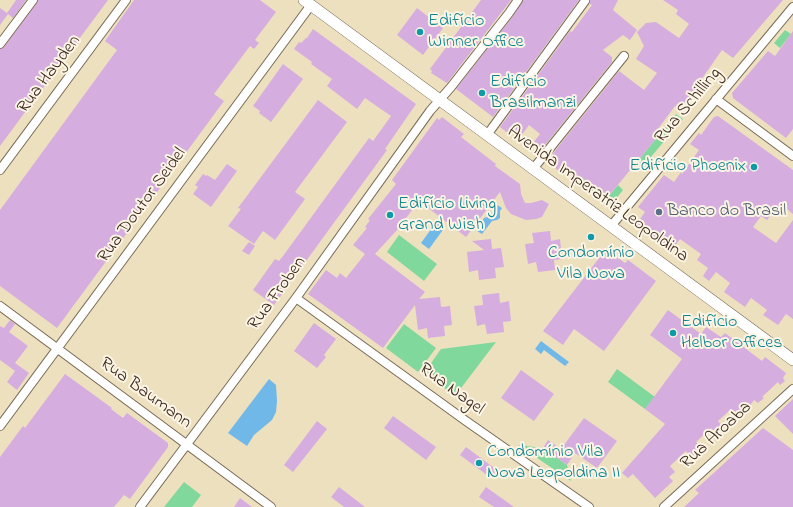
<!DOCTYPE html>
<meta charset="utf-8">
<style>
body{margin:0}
canvas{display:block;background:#ede0bf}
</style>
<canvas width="793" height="507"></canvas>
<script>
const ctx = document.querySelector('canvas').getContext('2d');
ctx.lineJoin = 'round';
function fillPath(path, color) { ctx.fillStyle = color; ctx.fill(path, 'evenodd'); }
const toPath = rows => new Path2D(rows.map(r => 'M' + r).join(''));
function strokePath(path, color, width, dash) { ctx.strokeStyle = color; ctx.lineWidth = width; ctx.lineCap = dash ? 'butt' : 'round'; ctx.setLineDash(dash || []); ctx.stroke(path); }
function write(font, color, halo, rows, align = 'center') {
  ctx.font = font + ' "Indie Flower",sans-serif'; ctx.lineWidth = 4; ctx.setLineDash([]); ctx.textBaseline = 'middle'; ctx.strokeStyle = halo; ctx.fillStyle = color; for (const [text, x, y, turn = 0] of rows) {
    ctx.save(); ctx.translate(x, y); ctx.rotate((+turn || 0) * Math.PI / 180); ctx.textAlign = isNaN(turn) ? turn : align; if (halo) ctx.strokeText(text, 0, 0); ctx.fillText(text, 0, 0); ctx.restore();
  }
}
fillPath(toPath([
 [785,30,791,34,780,48,774,43],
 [676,114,683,119,639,171,633,167],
 [582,177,607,198,618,185,623,190,612,204,606,205,576,184],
 [399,235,437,264,424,281,387,252],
 [404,324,436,348,418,372,386,348],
 [496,342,455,396,424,373,441,349],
 [617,369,655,397,645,409,608,382],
 [518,445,543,448,567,465,571,481],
 [184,482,201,495,192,507,164,507]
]), '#80d89c');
fillPath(toPath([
 [497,205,502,208,500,211,500,218,497,220,492,221,482,234,477,231,478,226,484,218,490,216],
 [437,221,445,227,429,249,421,243],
 [541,341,569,362,565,366,544,350,541,354,535,349],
 [269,379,276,385,277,401,276,412,272,420,254,435,247,446,228,433]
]), '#6fb8e8');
fillPath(toPath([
 [16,0,26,0,13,18,8,14,0,25,0,8,7,13],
 [38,0,108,0,0,146,0,49,4,47,37,3],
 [134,0,260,0,276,12,255,40,259,43,254,49,250,46,214,94,224,101,57,328,0,286,0,210,117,50,105,41],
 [481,0,511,0,447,83,431,73,432,71,430,69],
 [523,0,579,0,493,117,456,89,513,16],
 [590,0,618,0,613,10,637,30,630,40,623,35,603,50,612,57,612,62,541,150,533,143,540,134,529,125,521,136,511,128,508,133,500,127,570,31,572,32,592,5,590,4],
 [663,0,783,0,733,58,722,50,680,110,675,106,652,137,655,140,607,198,582,177,580,180,567,169,563,174,555,168,558,164,550,158,550,157,619,71,644,90,657,73,636,59,644,46,637,32,646,23,656,22,679,38,689,24,676,14,678,10],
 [417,8,443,28,423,55,397,35],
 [313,29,416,104,385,149,387,150,274,305,253,290,275,259,279,261,283,256,369,138,373,141,391,116,365,98,357,109,327,86,332,79,311,64,312,62,294,49,299,42,301,43,306,38,307,38],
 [793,31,793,129,786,138,733,98,732,93,768,51,775,56],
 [283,64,303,79,271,122,259,113,260,111,253,106],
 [318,100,347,122,295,192,305,199,275,240,263,231,254,244,228,226,241,209,238,208],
 [718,116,793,170,793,214,782,205,778,211,775,210,767,220,761,216,753,227,776,243,793,220,793,319,786,314,778,325,763,315,767,310,751,298,745,307,724,292,730,283,716,272,709,281,703,276,708,268,697,260,701,254,680,239,670,253,635,226,645,212,638,207,664,175,674,182,681,172,682,174,699,150,690,144,699,133,701,135,714,117],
 [442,117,464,134,461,137,496,164,495,166,520,184,521,194,525,203,531,203,542,200,549,204,542,217,536,219,526,220,511,214,506,208,500,192,466,237,419,201,397,230,375,254,425,292,419,299,440,297,441,307,450,306,452,325,444,326,445,336,428,338,427,328,418,330,415,305,383,348,308,294,326,270,337,278,340,273,346,278,365,254,353,245,367,228,365,227,370,220,368,219,396,184,392,180,437,118,439,120],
 [227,164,237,171,211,207,193,194,198,187,195,185,203,174,206,176,207,175,215,180],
 [550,231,551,241,560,239,562,259,554,260,555,270,538,272,536,262,528,264,525,244,534,243,532,233],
 [491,239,492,249,501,248,504,267,495,268,496,278,479,280,478,270,469,272,467,252,484,250,472,241],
 [249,242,255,246,249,255,242,251],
 [606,249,625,263,628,260,656,281,604,351,574,329,563,345,543,331],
 [499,293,500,303,509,301,511,321,503,322,504,332,487,334,485,324,477,326,474,306,483,305,482,295],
 [668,310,701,334,706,327,721,337,725,333,762,361,765,357,786,373,783,378,785,381,780,385,778,382,762,397,764,398,758,403,754,400,740,419,729,411,718,421,722,426,715,432,711,428,696,442,701,447,691,457,686,451,670,466,675,472,669,477,673,481,655,498,633,474,628,478,622,473,665,424,645,409,682,359,650,335],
 [10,320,15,324,9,332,28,346,15,363,29,373,17,390,7,382,15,371,0,360,0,326,4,328],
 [314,323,336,339,324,355,326,357,317,368,294,351],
 [521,370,554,394,534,421,501,398],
 [65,374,112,408,111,409,123,418,127,413,168,443,168,447,130,499,124,495,114,507,0,507,0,457,23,426,25,428],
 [793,399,793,434,775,416],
 [393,416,436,447,426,460,384,428],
 [584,418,617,441,597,468,575,453,567,465,543,448,548,440,561,449],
 [317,421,327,429,293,472,284,465],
 [763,428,793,450,793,507,684,507,699,493,695,490],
 [466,447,497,470,491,478,460,455],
 [339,487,365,507,344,507,331,497],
 [486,487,514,507,494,507,479,497],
 [240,498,252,507,234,507]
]), '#d6addf');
const street = toPath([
 [0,44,33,0],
 [716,99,793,156],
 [487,135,585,1],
 [533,169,624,56],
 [0,170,126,0],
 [611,226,793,7],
 [296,298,466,421,589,507],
 [0,306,271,507],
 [0,426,311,5],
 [140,507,296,298,430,111,451,87,509,13,518,0],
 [664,507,793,389]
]);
const secondary = toPath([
 [304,0,793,360]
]);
strokePath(street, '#796a56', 10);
strokePath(secondary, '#796a56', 12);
strokePath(street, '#fff', 8);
strokePath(secondary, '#fff', 11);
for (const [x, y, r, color] of [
 [420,32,4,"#0f9aa8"],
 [482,93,4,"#0f9aa8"],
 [754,167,4,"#0f9aa8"],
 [659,212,4,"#5c6f8a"],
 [390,215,4,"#0f9aa8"],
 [591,237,4,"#0f9aa8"],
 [673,333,4,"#0f9aa8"],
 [479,463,4,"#0f9aa8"]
]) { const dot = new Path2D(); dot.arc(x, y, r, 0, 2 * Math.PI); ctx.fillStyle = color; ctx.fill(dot); strokePath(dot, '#fcf5e5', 1.5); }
write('18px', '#0d838f', '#fcf5e5', [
 ["Edifício",428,22],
 ["Winner Office",428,43],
 ["Edifício",490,83],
 ["Brasilmanzi",490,104],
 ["Edifício Phoenix",746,167,"right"],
 ["Edifício Living",398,205],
 ["Grand Wish",398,226],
 ["Condomínio",591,254,"center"],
 ["Vila Nova",591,275,"center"],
 ["Edifício",681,323],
 ["Helbor Offices",681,344],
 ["Condomínio Vila",487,453],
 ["Nova Leopoldina II",487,474]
], 'left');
write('18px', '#3b2a1e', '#fcf5e5', [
 ["Rua Hayden",50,75,-53],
 ["Rua Schilling",689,106,-50],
 ["Avenida Imperatriz Leopoldina",597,195,36],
 ["Rua Doutor Seidel",143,206,-54],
 ["Rua Froben",278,294,-54],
 ["Rua Nagel",451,390,36],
 ["Rua Baumann",145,394,36],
 ["Rua Aroaba",717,436,-43]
]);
write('18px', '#4e5e75', '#fcf5e5', [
 ["Banco do Brasil",667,212]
], 'left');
</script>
